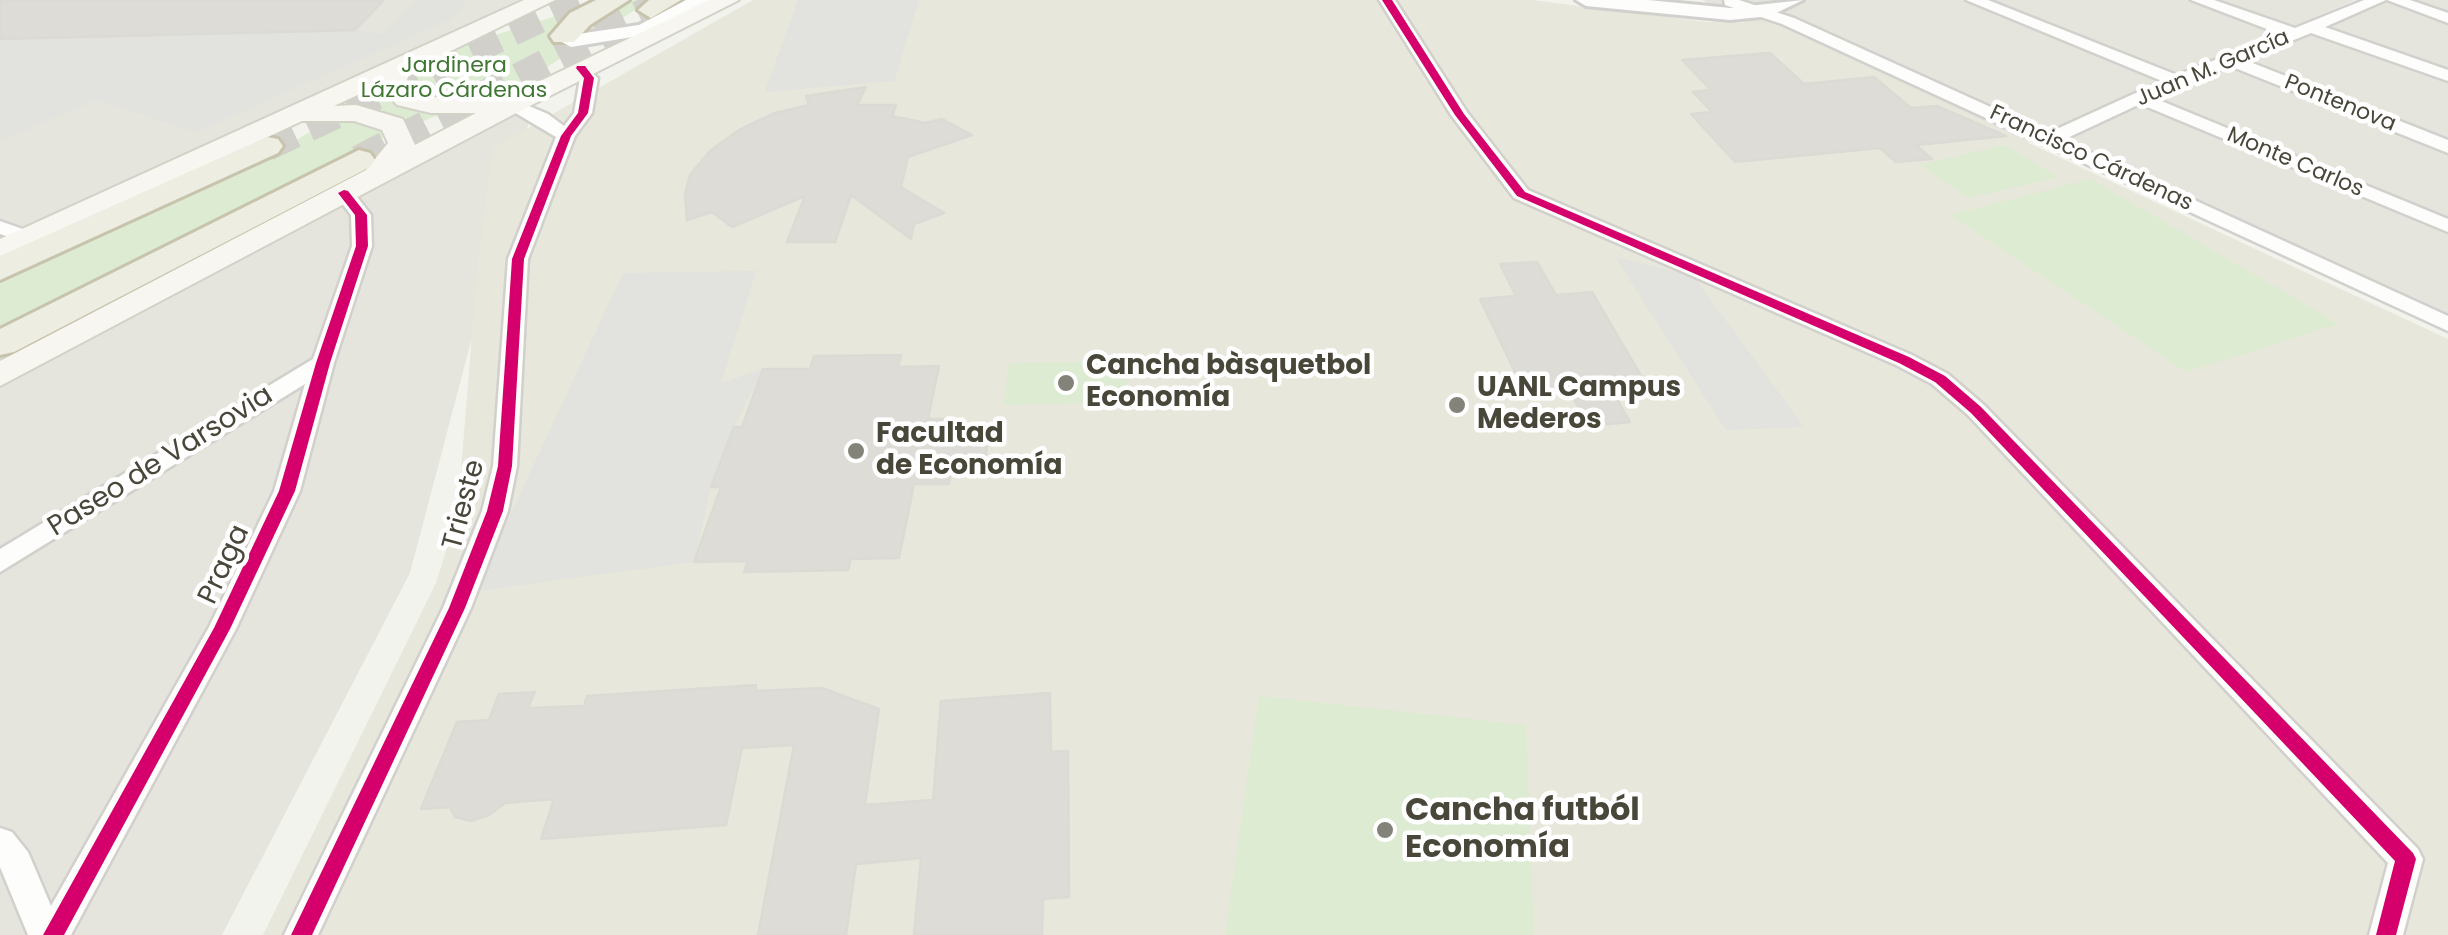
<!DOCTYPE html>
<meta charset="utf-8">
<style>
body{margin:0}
canvas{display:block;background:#f3f3ee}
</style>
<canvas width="2448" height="935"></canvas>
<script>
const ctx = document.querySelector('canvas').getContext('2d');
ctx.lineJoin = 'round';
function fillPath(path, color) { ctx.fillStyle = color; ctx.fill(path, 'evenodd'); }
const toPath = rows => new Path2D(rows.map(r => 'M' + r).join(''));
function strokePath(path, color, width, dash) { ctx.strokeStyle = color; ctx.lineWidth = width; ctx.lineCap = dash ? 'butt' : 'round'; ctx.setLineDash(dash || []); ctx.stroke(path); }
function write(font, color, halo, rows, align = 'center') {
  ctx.font = font + ' Poppins,sans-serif'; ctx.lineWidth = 9; ctx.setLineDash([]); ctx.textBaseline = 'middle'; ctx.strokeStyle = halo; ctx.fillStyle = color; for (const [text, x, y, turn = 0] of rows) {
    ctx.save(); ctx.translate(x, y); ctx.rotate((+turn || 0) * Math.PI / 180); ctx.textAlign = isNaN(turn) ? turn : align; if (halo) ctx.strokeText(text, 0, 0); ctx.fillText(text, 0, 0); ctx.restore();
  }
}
fillPath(toPath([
 [0,0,519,0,0,243],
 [1702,0,2355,0,2042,133,2001,161],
 [2367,0,2448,0,2448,320,2068,140],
 [537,91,410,573,222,935,0,935,0,371]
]), '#e6e5dd');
fillPath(toPath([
 [753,0,1532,0,1707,22,1772,23,2448,339,2448,935,263,935,436,583,450,538,461,471,477,270,493,148]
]), '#e8e7db');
fillPath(toPath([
 [607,0,650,0,535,75,344,154,0,332,0,276,295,141,441,52],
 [2005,145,2057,177,1969,198,1919,165],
 [2091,179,2339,324,2186,372,1950,215],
 [1126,361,1126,402,1004,405,1009,363],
 [1259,696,1526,725,1534,935,1225,935]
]), '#dcebd1');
fillPath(toPath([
 [416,0,467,0,454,18,196,132,96,100,0,141,0,39,355,30,384,34],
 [798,0,919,0,894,81,765,92],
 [1615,257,1693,276,1804,427,1726,430],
 [756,271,721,383,763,369,734,427,711,487,694,562,475,591,623,273]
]), '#e2e2de');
const building = toPath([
 [0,0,384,0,355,30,0,39,0,0],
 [1770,53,1804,84,1874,77,1911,108,1937,106,2006,136,1916,145,1932,159,1896,162,1880,148,1735,162,1691,114,1712,112,1693,92,1711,90,1682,60,1770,53],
 [866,87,857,105,896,105,892,116,925,123,942,119,972,135,908,157,901,187,944,213,914,224,911,239,851,195,835,242,787,242,805,196,732,227,712,212,687,220,685,194,690,175,710,151,739,130,775,113,809,105,806,96,866,87],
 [1537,262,1556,295,1592,292,1644,381,1608,384,1630,422,1588,426,1570,391,1526,395,1480,299,1516,296,1500,264,1537,262],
 [901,355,898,367,939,366,928,419,960,419,958,430,990,429,983,472,951,472,949,484,914,484,899,558,851,559,848,570,744,572,748,561,694,562,721,487,711,487,734,427,742,427,763,369,810,369,814,356,901,355],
 [756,685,755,691,822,688,879,709,865,805,933,800,941,701,1050,693,1051,752,1068,751,1069,897,1043,899,1042,935,914,935,921,858,856,864,846,935,758,935,794,745,742,748,726,825,541,839,554,799,505,803,489,815,471,821,455,817,450,807,421,809,457,722,489,720,499,694,535,692,528,708,584,706,587,696,756,685]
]);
fillPath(building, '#dddcd7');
strokePath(building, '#dbdad4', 2.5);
strokePath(toPath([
 [267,146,578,0],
 [359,160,651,10]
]), '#d1d0ca', 30, [30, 15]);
const minor = toPath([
 [1379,0,1395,0,1467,112,1528,190,1912,355,1948,374,1984,405,2418,849,2423,859,2403,935,2369,935,2388,863,1968,415,1932,384,1896,365,1514,198,1451,115,1379,0],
 [1724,0,1739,0,1794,18,2048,133,2162,81,1966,0,1988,0,2177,75,2280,34,2191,0,2214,0,2295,28,2364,0,2386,0,2325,27,2448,70,2448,81,2311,33,2245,60,2448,140,2448,153,2230,66,2154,98,2448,219,2448,232,2140,104,2063,140,2448,316,2448,331,1782,24,1725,5,1724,0],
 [2387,0,2410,0,2448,13,2448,23,2387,0],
 [581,63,598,78,592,113,575,136,528,259,517,466,508,511,471,608,318,935,284,935,443,608,482,511,493,466,508,259,556,137,502,105,517,101,548,114,564,126,574,113,580,78,573,68,581,63],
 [344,187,351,189,371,215,372,246,334,363,300,491,236,629,71,935,28,935,0,867,0,828,12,832,28,852,51,906,209,627,274,491,305,384,0,572,0,549,313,359,352,246,351,215,334,193,344,187],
 [0,221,34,233,37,237,27,243,0,234,0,221]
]);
const tertiary = toPath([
 [686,0,711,0,651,34,571,47,560,41,571,35,639,25,686,0],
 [1576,0,1648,0,1730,8,1803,0,1770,16,1730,20,1586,6,1576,0]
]);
const secondary = toPath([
 [524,0,555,0,410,71,405,86,431,97,505,98,709,0,739,0,520,111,0,386,0,361,366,170,388,143,382,130,354,121,302,121,11,257,0,259,0,239,524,0],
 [379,85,397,105,431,113,476,113,415,145,403,119,356,105,334,106,379,85]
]);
const trunk = toPath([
 [596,0,629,0,590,25,574,42,554,42,550,36,570,13,596,0],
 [649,0,681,0,651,18,638,10,649,0],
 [267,137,278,139,283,146,278,153,0,280,0,256,267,137],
 [359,150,370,153,375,160,370,167,14,352,0,355,0,329,359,150]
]);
strokePath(minor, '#d1d0cc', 5);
strokePath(tertiary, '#d1d0cc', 6);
strokePath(secondary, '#d3d2c7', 4);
strokePath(trunk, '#c8c3ac', 6);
fillPath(minor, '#fdfdfc');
fillPath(tertiary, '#fdfdfc');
fillPath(secondary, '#f7f6f1');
fillPath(trunk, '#eeede2');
fillPath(toPath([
 [1382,0,1392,0,1464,114,1525,192,1909,357,1945,376,1981,407,2413,853,2416,859,2396,935,2376,935,2395,861,1971,413,1935,382,1899,363,1517,196,1455,115,1382,0],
 [577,66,585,66,594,78,588,113,571,136,524,259,512,466,503,511,465,608,312,935,291,935,449,608,487,511,498,466,512,259,561,136,578,113,584,78,576,68,577,66],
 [344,190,348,191,367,215,368,246,330,363,295,491,230,629,64,935,43,935,214,628,279,491,316,363,356,246,355,215,338,193,344,190]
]), '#d6006c');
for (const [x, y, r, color] of [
 [1066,383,10,"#848379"],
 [1457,405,10,"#848379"],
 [856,451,10,"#848379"],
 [1385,830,10,"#848379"]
]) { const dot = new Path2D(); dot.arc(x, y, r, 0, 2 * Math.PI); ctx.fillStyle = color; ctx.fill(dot); strokePath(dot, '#fff', 4); }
write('22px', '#3f7632', '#fff', [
 ["Jardinera",454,66],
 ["Lázaro Cárdenas",454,91]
]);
write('22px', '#49463a', '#fff', [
 ["Juan M. García",2213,69,-23],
 ["Pontenova",2340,104,22],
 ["Francisco Cárdenas",2091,159,25],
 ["Monte Carlos",2295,163,23]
]);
write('bold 28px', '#49463a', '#fff', [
 ["Cancha bàsquetbol",1086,367],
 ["Economía",1086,399],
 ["UANL Campus",1477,389],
 ["Mederos",1477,421],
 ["Facultad",876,435],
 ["de Economía",876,467]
], 'left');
write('28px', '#49463a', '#fff', [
 ["Paseo de Varsovia",161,462,-32],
 ["Trieste",465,505,-75],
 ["Praga",225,565,-65]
]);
write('bold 32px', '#49463a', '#fff', [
 ["Cancha futból",1405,812],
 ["Economía",1405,849]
], 'left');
</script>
